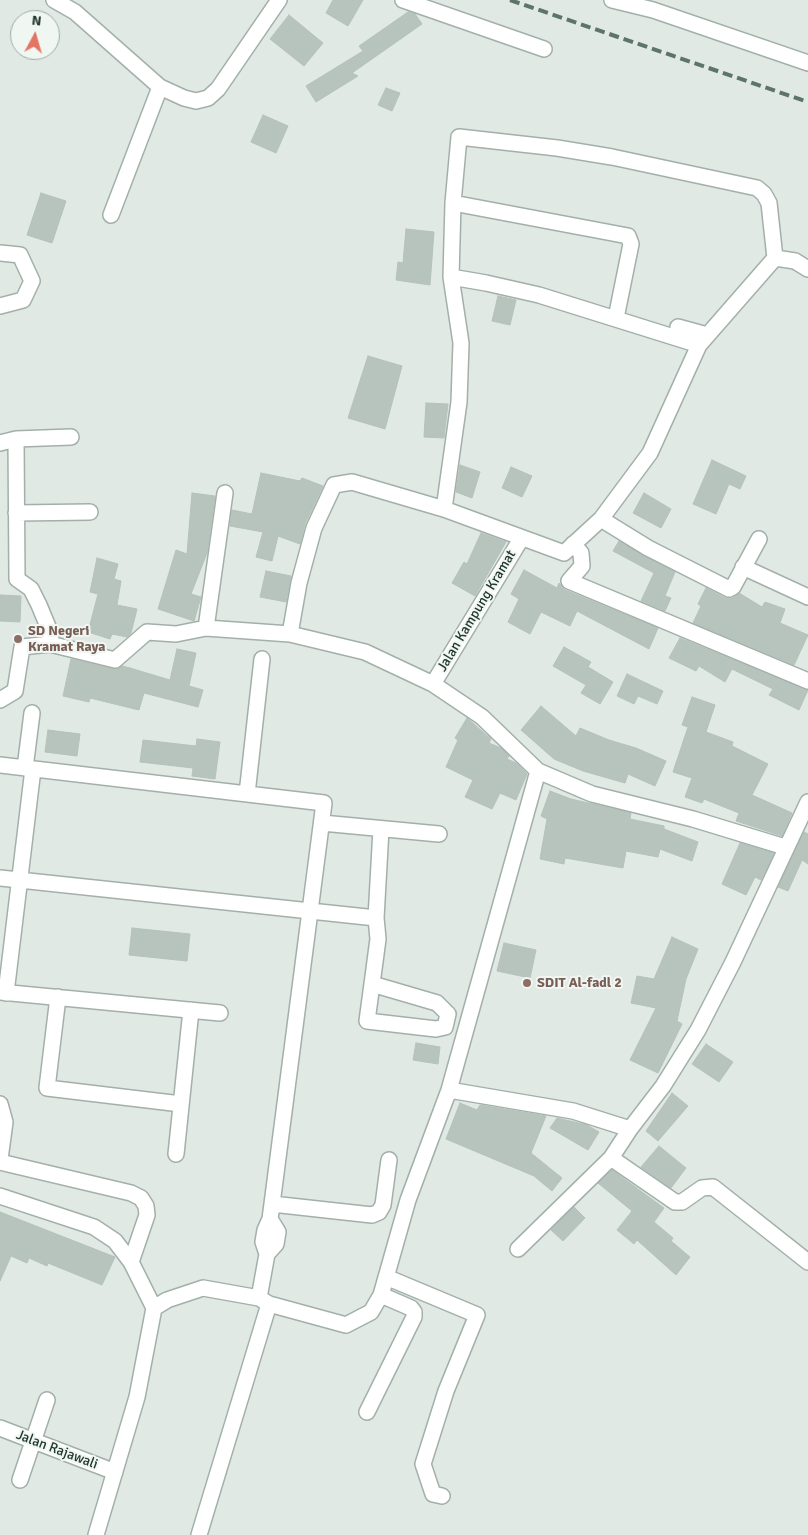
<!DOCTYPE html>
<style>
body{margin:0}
#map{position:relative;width:808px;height:1535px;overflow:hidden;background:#e0e9e4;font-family:Signika,sans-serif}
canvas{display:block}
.north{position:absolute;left:10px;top:10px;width:50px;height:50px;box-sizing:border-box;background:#f0f6f2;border:1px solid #9eaaa4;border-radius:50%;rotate:6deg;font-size:14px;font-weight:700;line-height:20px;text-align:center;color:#223830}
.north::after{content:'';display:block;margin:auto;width:18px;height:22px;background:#e47563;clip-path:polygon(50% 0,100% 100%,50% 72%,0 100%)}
</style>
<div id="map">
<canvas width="808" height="1535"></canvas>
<div class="north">N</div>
</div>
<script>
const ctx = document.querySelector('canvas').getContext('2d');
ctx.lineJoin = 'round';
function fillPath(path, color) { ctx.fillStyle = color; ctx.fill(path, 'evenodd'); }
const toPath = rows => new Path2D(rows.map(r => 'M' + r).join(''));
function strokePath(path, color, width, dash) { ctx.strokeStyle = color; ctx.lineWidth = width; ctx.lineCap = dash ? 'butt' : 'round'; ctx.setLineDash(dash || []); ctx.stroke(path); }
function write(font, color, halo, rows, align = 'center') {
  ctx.font = font + ' Signika,sans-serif'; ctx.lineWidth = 4; ctx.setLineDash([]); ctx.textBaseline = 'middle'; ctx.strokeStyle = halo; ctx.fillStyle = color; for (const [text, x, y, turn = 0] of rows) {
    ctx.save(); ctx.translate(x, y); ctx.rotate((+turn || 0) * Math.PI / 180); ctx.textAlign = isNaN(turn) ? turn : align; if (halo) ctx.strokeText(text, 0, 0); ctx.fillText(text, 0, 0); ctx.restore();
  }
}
const building = toPath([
 [333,0,363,0,348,26,326,13,333,0],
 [408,12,415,14,422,24,352,73,358,76,316,102,306,86,363,51,359,46,408,12],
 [289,15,323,43,304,66,270,39,289,15],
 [386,88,400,93,392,111,378,105,386,88],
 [263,115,288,126,276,153,251,142,263,115],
 [41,193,66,201,52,243,27,235,41,193],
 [406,229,434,232,430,285,396,280,398,262,403,263,406,229],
 [498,296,516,300,510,325,492,321,498,296],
 [368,356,402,366,385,429,348,418,368,356],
 [426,403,448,404,444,438,424,437,426,403],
 [712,460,746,476,740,489,729,484,716,514,693,504,712,460],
 [460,465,480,472,472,498,456,492,460,465],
 [511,467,532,476,522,497,502,488,511,467],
 [261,473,300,481,302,478,323,486,305,524,300,544,278,536,272,561,256,557,263,532,230,526,232,510,252,514,261,473],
 [192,493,215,496,207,553,191,594,201,597,194,621,158,609,176,550,187,554,192,493],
 [644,493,671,509,661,528,633,513,644,493],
 [481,533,506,542,475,596,452,583,464,562,467,564,481,533],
 [619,541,675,572,665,596,671,598,665,611,641,601,654,573,613,551,619,541],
 [97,558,118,564,114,579,121,581,117,605,137,609,131,633,127,637,112,634,110,639,88,632,98,594,90,592,97,558],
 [524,570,557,588,559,583,565,590,658,628,649,649,577,611,570,626,541,612,530,634,508,622,519,599,511,594,524,570],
 [266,571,291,576,286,602,260,597,266,571],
 [706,588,725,598,733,598,739,593,762,607,765,602,785,609,780,623,808,635,794,665,693,623,701,606,698,604,706,588],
 [0,595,21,596,20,622,0,621,0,595],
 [680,638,808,690,799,710,769,695,773,689,732,669,725,682,699,666,696,671,669,658,680,638],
 [564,647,591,662,588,667,613,682,600,704,581,693,586,685,553,666,564,647],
 [177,649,196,653,189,686,203,690,198,707,144,693,139,710,90,698,89,702,63,696,71,659,113,669,122,666,130,668,170,680,177,649],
 [627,674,663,691,657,704,638,696,634,704,617,696,627,674],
 [692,697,715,705,706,732,733,742,732,746,768,764,752,795,792,813,782,836,736,821,739,813,704,799,702,803,685,797,692,778,673,772,688,727,682,725,692,697],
 [541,706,576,736,580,728,609,740,636,748,666,761,655,786,628,774,625,783,583,771,554,759,521,730,541,706],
 [467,718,491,739,489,743,501,748,509,756,507,759,516,763,527,774,516,800,500,793,492,809,465,797,473,780,446,767,458,740,455,738,467,718],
 [48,730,80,734,77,756,45,752,48,730],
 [197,739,220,742,215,779,192,776,193,768,140,762,143,740,196,746,197,739],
 [550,791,571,799,631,813,630,819,664,826,664,829,698,842,692,861,660,849,658,857,626,851,623,868,565,858,564,864,540,859,547,819,541,816,550,791],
 [804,832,808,834,808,864,802,860,788,891,778,887,804,832],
 [740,843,774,853,761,880,755,877,746,895,722,884,740,843],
 [132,928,190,934,187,961,129,955,132,928],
 [672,937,698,949,686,979,677,1021,682,1024,658,1073,630,1060,656,1008,631,1003,637,976,654,979,672,937],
 [504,943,536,950,530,978,497,971,504,943],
 [416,1043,440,1047,438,1064,413,1060,416,1043],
 [706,1044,733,1062,719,1082,692,1064,706,1044],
 [672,1093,688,1106,658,1141,646,1131,672,1093],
 [460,1103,477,1110,480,1105,546,1116,531,1153,562,1178,552,1191,534,1176,446,1139,460,1103],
 [557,1118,587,1125,599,1132,588,1150,550,1128,557,1118],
 [659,1146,686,1168,671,1188,641,1167,659,1146],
 [612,1170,664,1208,654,1222,673,1238,671,1241,690,1257,676,1275,637,1240,634,1244,617,1230,632,1211,598,1183,612,1170],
 [574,1207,585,1218,563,1241,551,1230,574,1207],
 [0,1212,115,1257,102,1285,48,1263,47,1266,29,1258,27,1263,11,1256,0,1281,0,1212]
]);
fillPath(building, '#b6c4bd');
strokePath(building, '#b3c2ba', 1);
const minor = toPath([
 [54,0,75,12,160,87,111,215],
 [403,0,544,49],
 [612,0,653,10,808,63],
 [160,87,184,98,196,101,208,98,218,89,279,0],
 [453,203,628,236,631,244,616,318],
 [0,253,20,255,32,281,23,300,0,306],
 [451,277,486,283,539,295,699,345],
 [678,327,707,335],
 [16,439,71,437],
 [0,443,16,439,17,579,31,589,39,605,51,634,50,644],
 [444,509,459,402,461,343,451,277,453,203,459,137,557,148,612,157,757,188,764,194,769,203,775,258],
 [16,513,90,512],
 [601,519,648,548,729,589,733,587,759,539],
 [573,544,581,553,582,566,569,581,808,681],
 [743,567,808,597],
 [206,628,225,493],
 [290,634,299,583,314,528,334,485,352,482,444,509,564,553,601,519,650,453,699,345,775,258,795,261,808,269],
 [433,684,521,539],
 [0,700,15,691,22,647,50,644,115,660,147,632,176,634,206,628,290,634,365,652,433,684,482,717,538,771,592,794,693,819,785,847],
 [0,765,324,803,272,1204,270,1219,265,1230,263,1242,267,1254,259,1298],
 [25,768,32,713],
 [247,794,262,659],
 [322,823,439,834],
 [0,878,376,918],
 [372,984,437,1003,448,1014,445,1027,436,1029,367,1021,372,984,378,939,376,918,381,829],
 [0,992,220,1013],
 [6,993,33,769],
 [58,997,47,1088,181,1104],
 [449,1090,573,1111,630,1129],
 [0,1104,5,1122,0,1159],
 [176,1154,191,1010],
 [611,1158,675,1202,682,1202,702,1188,713,1187,808,1262],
 [0,1162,131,1193,141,1198,146,1206,147,1215,131,1262],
 [0,1196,94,1227,115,1241,131,1262,154,1308,137,1397,96,1535],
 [272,1204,372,1215,379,1212,383,1205,389,1160],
 [518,1249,611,1158,630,1129,663,1086,698,1030,733,962,808,802],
 [267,1254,276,1244,278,1232,270,1219],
 [386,1277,477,1315,446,1391,423,1464,433,1494,442,1496],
 [154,1308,167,1300,203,1288,259,1298,269,1304,346,1325,371,1312,381,1295,408,1200,449,1090,538,771],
 [367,1412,414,1317,414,1312,411,1308,381,1295],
 [0,1428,115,1472],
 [20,1480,47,1400],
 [199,1535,269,1304]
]);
strokePath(minor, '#a3b0aa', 18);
strokePath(minor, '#fff', 15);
strokePath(toPath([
 [510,0,808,102]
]), '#5d746b', 4, [10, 5]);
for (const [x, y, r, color] of [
 [18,639,5,"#8d6e63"],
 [527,983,5,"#8d6e63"]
]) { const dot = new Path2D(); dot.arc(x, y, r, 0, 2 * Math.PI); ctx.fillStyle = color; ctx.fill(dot); strokePath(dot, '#f0f6f2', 2); }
write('14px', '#223830', '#f0f6f2', [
 ["Jalan Kampung Kramat",477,611,-59],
 ["Jalan Rajawali",57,1450,21]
]);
write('bold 14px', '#785e54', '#f0f6f2', [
 ["SD Negeri",28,631],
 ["Kramat Raya",28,647],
 ["SDIT Al-fadl 2",537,983]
], 'left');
</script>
